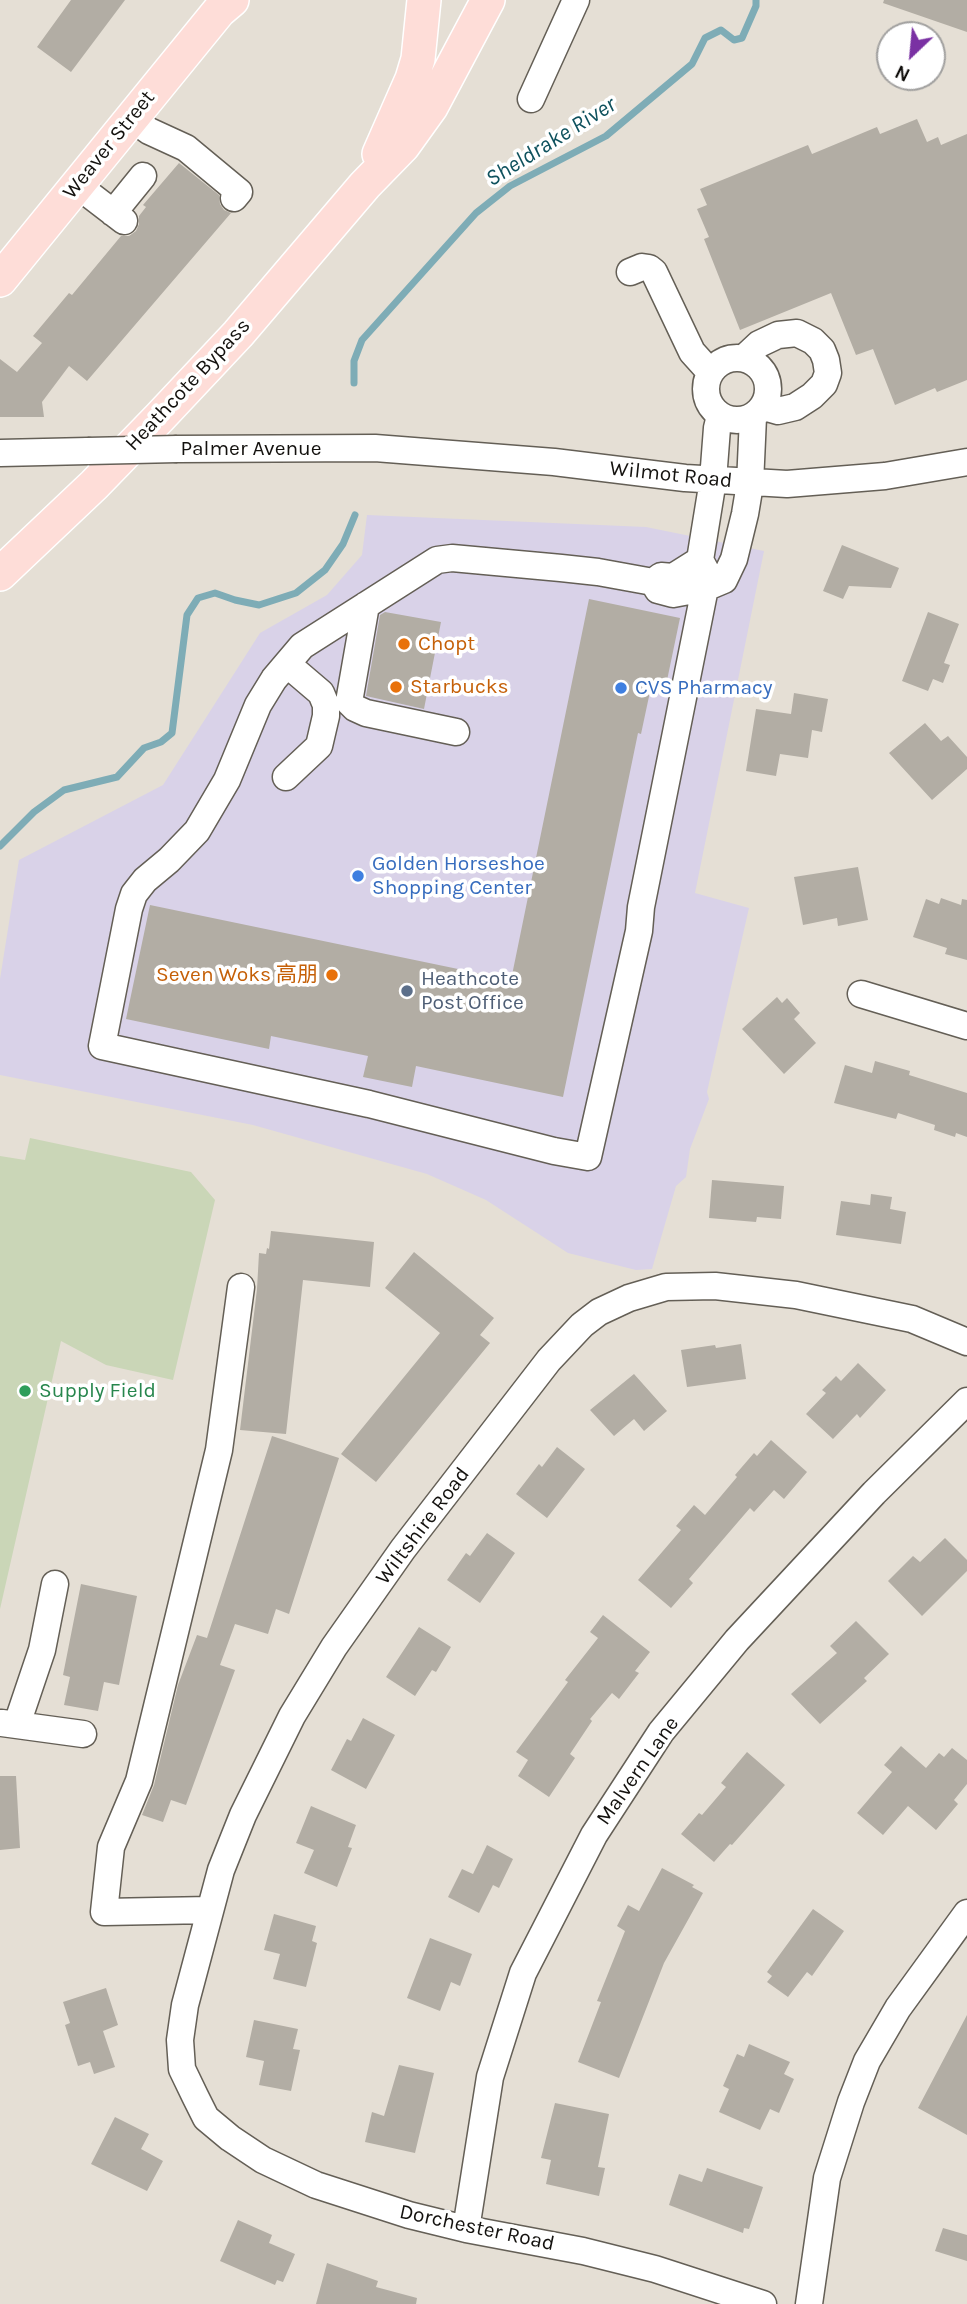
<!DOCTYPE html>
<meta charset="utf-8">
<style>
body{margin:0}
#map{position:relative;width:967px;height:2304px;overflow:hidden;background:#e5dfd5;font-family:Karla,sans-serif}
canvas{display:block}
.north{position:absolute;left:876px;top:21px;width:70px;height:70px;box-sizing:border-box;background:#fff;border:2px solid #a1a09f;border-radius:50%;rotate:206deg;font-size:19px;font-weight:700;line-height:28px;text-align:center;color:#13110e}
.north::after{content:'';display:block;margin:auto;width:24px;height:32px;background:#7a31a3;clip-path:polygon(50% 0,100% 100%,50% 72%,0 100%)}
</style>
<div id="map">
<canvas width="967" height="2304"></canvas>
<div class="north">N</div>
</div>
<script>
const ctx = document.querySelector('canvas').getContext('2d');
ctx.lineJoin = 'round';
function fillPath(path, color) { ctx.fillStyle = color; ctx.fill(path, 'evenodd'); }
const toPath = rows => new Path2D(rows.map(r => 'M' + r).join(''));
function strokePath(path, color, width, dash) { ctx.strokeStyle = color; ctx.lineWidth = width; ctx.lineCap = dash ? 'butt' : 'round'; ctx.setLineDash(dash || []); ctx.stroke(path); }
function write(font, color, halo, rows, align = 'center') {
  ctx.font = font + ' Karla,"Noto Sans SC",sans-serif'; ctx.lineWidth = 7; ctx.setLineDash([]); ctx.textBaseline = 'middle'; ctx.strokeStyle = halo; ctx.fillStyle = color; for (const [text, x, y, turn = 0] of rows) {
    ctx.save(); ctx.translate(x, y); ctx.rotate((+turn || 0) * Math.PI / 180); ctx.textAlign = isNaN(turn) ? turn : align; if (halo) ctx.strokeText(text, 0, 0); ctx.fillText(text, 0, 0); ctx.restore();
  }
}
fillPath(toPath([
 [367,515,646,527,764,551,695,893,749,908,707,1092,709,1099,690,1149,686,1177,676,1186,652,1269,636,1270,568,1253,486,1200,427,1174,253,1125,0,1075,0,979,19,860,163,785,260,633,327,595,362,555]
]), '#d9d2e8');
fillPath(toPath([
 [30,1138,191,1172,215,1200,173,1380,106,1365,61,1341,0,1609,0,1156,25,1160]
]), '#cad6b7');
strokePath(toPath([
 [354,383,354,361,362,340,476,213,510,186,606,136,692,64,705,38,721,30,734,40,742,38,756,6,756,0],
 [0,846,34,812,64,790,117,777,144,748,161,742,172,733,187,615,198,598,215,593,235,600,259,605,296,593,325,570,343,544,355,515]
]), '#7eacb6', 7);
fillPath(toPath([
 [71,0,125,0,71,72,37,47],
 [884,0,967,0,967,32,883,3],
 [917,119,927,142,938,137,941,145,967,134,967,380,937,392,935,388,895,405,873,349,856,355,831,293,740,330,704,239,709,237,697,209,707,205,700,189,808,145,812,154,877,127,880,134],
 [179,163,219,195,220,204,224,210,231,213,87,381,69,366,42,402,44,417,0,417,0,359,17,372,42,343,33,336,69,293,72,295,121,236,129,236,136,231,139,224,139,216,146,207,143,205],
 [842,545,899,568,891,588,849,586,843,599,823,591],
 [589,599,680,618,665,690,651,687,641,734,638,733,563,1097,416,1066,412,1087,363,1077,368,1056,271,1036,269,1049,126,1019,150,905,511,980],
 [385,612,441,622,424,709,366,696,380,615],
 [928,612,959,624,944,663,950,665,943,683,933,679,928,691,902,681],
 [794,693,828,699,822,732,812,730,808,758,780,754,776,776,746,771,756,709,791,714],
 [925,723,941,741,948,736,967,757,967,769,932,800,889,753],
 [858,867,868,920,838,926,837,918,803,925,794,877],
 [941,898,961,905,962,899,967,900,967,960,945,954,947,948,913,937,926,899,939,904],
 [777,997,782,1003,787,998,800,1013,794,1019,816,1043,784,1074,742,1029],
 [875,1061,910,1071,909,1075,967,1093,967,1137,956,1133,955,1137,934,1130,935,1125,898,1113,896,1119,834,1103,845,1065,872,1073],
 [712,1180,784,1186,781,1219,757,1217,756,1222,709,1218],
 [871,1194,892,1197,890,1209,906,1212,901,1244,836,1235,841,1201,870,1205],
 [271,1231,374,1242,370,1287,303,1280,286,1434,240,1430,257,1289,259,1253,266,1254,267,1248,269,1249],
 [414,1252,494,1318,480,1335,490,1343,376,1482,341,1454,440,1333,385,1288],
 [741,1344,746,1379,687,1387,681,1350,715,1345,716,1348],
 [858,1363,886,1390,860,1418,857,1414,833,1439,806,1414,826,1393,822,1390,836,1376,841,1381],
 [634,1374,667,1411,644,1431,634,1419,614,1436,590,1410],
 [272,1436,339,1458,289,1614,276,1609,268,1634,235,1624,220,1665,235,1670,186,1805,171,1800,163,1822,142,1815,154,1785,178,1685,197,1635,207,1638],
 [771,1440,807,1472,784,1499,774,1490,754,1512,750,1508,689,1579,693,1583,671,1608,638,1580,681,1530,676,1526,694,1505,705,1515,737,1477,735,1475,754,1453,757,1456],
 [557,1447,585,1469,547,1518,516,1494,539,1464,542,1467],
 [487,1533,515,1553,480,1603,447,1580,466,1553,470,1556],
 [945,1538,967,1560,967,1571,922,1616,888,1581,913,1556,920,1562],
 [81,1584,137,1596,119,1685,104,1682,98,1711,64,1705,70,1677,63,1675],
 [603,1615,650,1652,635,1671,639,1673,619,1699,612,1693,590,1719,592,1721,570,1754,575,1758,549,1797,518,1776,528,1760,516,1752,568,1682,565,1680,598,1638,590,1632],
 [856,1621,889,1654,864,1678,867,1681,820,1724,791,1694,837,1653,830,1646],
 [419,1627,451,1647,436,1672,432,1670,415,1696,386,1677],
 [363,1718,395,1735,366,1789,331,1770,347,1739,351,1741],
 [901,1746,926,1768,939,1753,944,1757,952,1748,967,1760,967,1784,954,1800,958,1804,936,1830,908,1806,883,1835,857,1813,892,1772,884,1765],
 [747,1752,785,1785,732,1845,730,1844,714,1862,681,1834,699,1813,702,1815,726,1787,721,1783],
 [0,1776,16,1776,20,1848,0,1850],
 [311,1806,356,1825,348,1847,352,1848,337,1887,304,1873,314,1850,296,1843],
 [487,1845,513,1859,499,1888,493,1885,479,1913,448,1897,462,1869,473,1874],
 [662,1868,694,1885,692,1887,703,1893,664,1963,619,2078,578,2062,601,2002,597,2001,625,1931,617,1926,628,1905,639,1911],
 [813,1909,844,1931,812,1976,807,1972,788,1997,767,1982,772,1976,767,1972],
 [274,1914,316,1926,312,1941,317,1943,306,1987,273,1979,280,1954,264,1950],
 [430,1938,472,1954,460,1986,451,1982,440,2011,407,1998],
 [106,1988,118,2025,103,2031,115,2067,94,2074,90,2062,78,2066,65,2025,70,2023,63,2002],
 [967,2015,967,2135,918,2108],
 [254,2020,298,2029,293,2049,300,2050,291,2091,259,2085,264,2061,246,2057],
 [749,2044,790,2062,784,2074,794,2079,779,2113,770,2109,760,2130,719,2112,729,2089,723,2086,737,2054,744,2057],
 [399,2065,434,2073,415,2153,365,2142,372,2112,384,2116],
 [555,2103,609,2114,598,2167,605,2168,599,2196,546,2184,551,2160,541,2158],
 [115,2117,149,2134,141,2149,163,2161,147,2191,91,2164],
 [707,2168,763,2187,749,2229,744,2228,743,2233,669,2205,679,2174,702,2182],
 [238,2220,272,2235,269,2243,295,2254,283,2282,277,2280,275,2285,220,2261],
 [943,2228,967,2235,967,2261,935,2251],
 [327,2263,378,2281,376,2287,417,2298,416,2304,316,2304]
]), '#b2ada4');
const minor = toPath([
 [531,99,576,0],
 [131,118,149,131,186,148,239,192,234,198],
 [77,185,124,221],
 [113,213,143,176],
 [630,272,642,267,649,268,654,272,692,352,710,372],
 '706 389a31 31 0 1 1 62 0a31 31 0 1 1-62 0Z',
 [744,358,759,344,778,335,797,333,813,341,822,350,826,360,828,373,824,384,812,396,795,407,778,411,764,407],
 [177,449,375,448,554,462,685,478,787,484,885,476,967,462],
 [0,453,88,451],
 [700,560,673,577,661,576,653,582,598,572,561,568,452,558,437,560,302,646,274,679,258,705,227,780,197,831,169,860,145,880,134,894,129,909,102,1046,369,1104,554,1151,588,1157,639,931,641,907,705,588,707,573,700,560,713,480,717,428,720,416],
 [653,582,658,590,673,594,705,588,724,580,734,559,745,514,750,484,753,417],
 [366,605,349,702,355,708,366,713,456,732],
 [286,777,319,746,326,716,326,705,321,693,287,664],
 [861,994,967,1026],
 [2,1723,83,1734],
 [17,1724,42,1650,55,1584],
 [210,1910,104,1912,111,1847,139,1781,219,1450,241,1287],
 [466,2229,490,2077,523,1973,594,1835,661,1732,737,1640,874,1493,967,1401],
 [763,2304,655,2269,583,2251,466,2229,409,2215,316,2185,263,2160,230,2138,206,2118,195,2096,182,2069,180,2040,185,2005,221,1870,243,1815,292,1716,334,1647,403,1549,549,1360,582,1325,599,1312,629,1298,666,1287,715,1286,796,1295,912,1319,967,1342],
 [809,2304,827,2178,851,2102,867,2061,898,2008,967,1913]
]);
const major = toPath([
 [379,154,412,79,418,59,424,0],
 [0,280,219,11,232,0],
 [0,574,94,485,160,417,238,334,365,185,403,146,431,107,488,0]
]);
strokePath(minor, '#645f56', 29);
strokePath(major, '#fff', 36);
strokePath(minor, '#fff', 26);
strokePath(major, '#feddd8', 33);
const minorBridge = toPath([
 [88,451,177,449]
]);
strokePath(minorBridge, '#645f56', 29, []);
strokePath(minorBridge, '#fff', 26);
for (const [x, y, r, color] of [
 [404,644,7,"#e8710a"],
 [396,687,7,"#e8710a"],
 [621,688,7,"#3f7fe0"],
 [358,876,7,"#3f7fe0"],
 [332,975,7,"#e8710a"],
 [407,991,7,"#5c6f8a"],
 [25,1391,7,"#2e9e5b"]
]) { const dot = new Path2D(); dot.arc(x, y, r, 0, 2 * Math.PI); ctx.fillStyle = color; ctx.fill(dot); strokePath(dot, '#fff', 2.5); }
write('21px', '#13110e', '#fff', [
 ["Weaver Street",109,145,-51],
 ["Heathcote Bypass",188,385,-47],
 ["Palmer Avenue",251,449],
 ["Wilmot Road",671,475,6],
 ["Wiltshire Road",423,1526,-53],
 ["Malvern Lane",638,1771,-55],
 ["Dorchester Road",477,2228,12]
]);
write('21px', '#c56008', '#fff', [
 ["Chopt",418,644],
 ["Starbucks",410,687],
 ["Seven Woks 高朋",318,975,"right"]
], 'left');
write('21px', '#366cbe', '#fff', [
 ["CVS Pharmacy",635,688],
 ["Golden Horseshoe",372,864],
 ["Shopping Center",372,888]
], 'left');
write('21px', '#4e5e75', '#fff', [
 ["Heathcote",421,979],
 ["Post Office",421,1003]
], 'left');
write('21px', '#27864d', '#fff', [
 ["Supply Field",39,1391]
], 'left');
write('italic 23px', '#0e515d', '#fff', [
 ["Sheldrake River",551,142,-32]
]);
</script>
